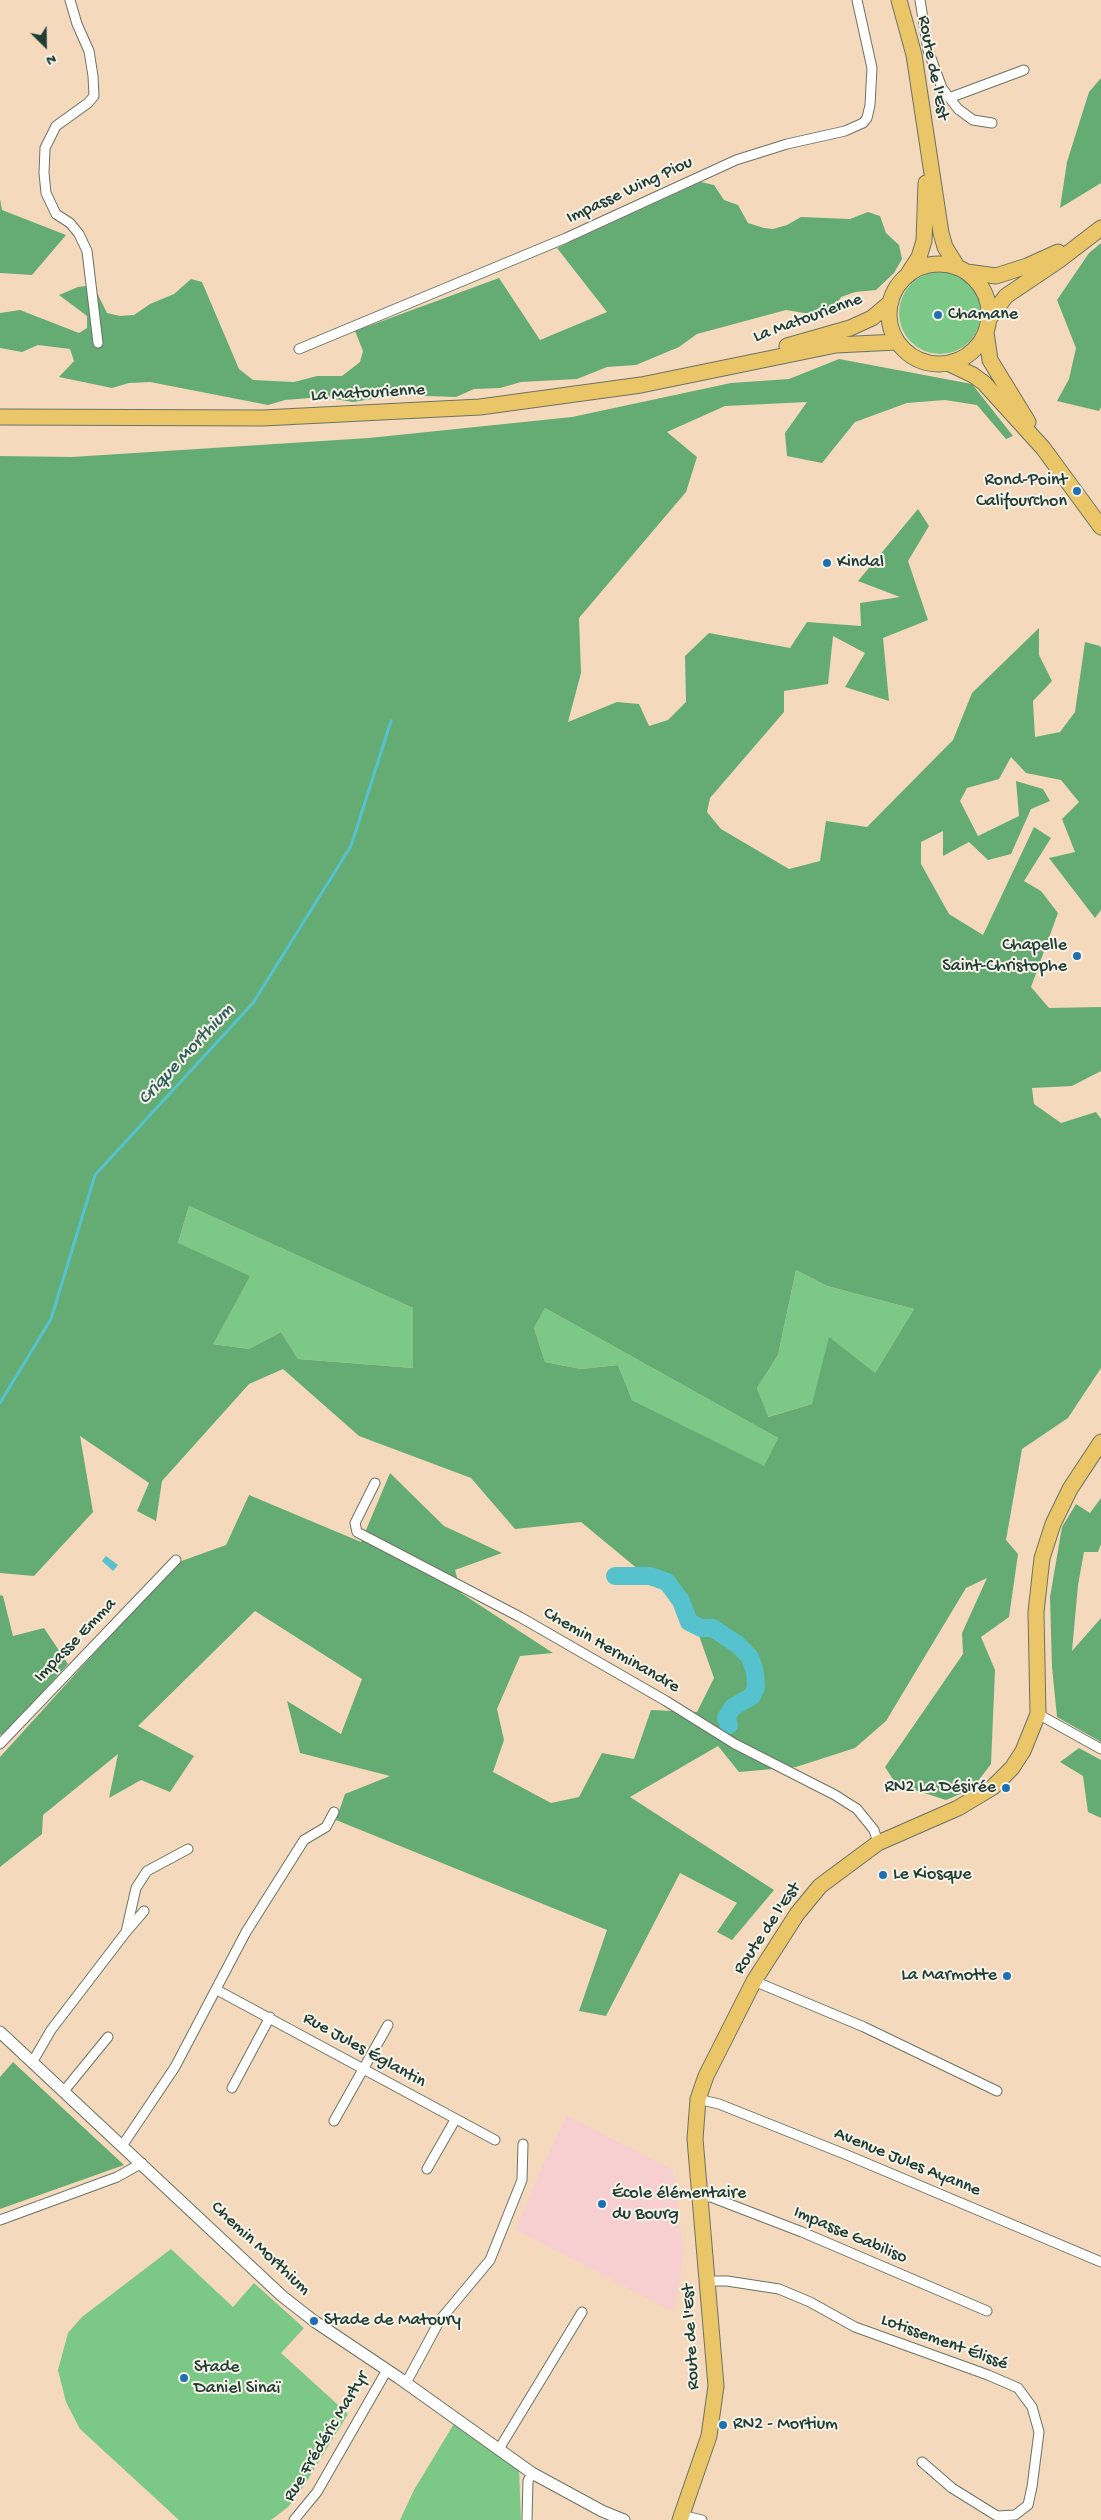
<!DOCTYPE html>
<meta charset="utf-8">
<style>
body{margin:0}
#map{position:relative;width:1101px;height:2520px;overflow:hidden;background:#f4d9bc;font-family:"Gochi Hand",sans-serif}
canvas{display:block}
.north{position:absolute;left:20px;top:20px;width:50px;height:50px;-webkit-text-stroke:4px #f7f3e8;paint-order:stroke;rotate:157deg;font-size:14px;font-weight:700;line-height:20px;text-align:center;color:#1f3d34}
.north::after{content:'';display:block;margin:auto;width:18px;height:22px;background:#1f3d34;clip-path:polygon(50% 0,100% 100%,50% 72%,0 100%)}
</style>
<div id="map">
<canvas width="1101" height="2520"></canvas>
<div class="north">N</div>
</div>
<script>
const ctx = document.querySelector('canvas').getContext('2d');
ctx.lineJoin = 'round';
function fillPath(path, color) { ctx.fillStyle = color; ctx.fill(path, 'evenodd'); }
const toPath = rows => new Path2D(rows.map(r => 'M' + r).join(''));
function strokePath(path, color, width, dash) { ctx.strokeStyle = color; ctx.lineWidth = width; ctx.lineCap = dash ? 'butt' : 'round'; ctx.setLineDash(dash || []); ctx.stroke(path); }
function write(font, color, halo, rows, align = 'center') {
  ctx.font = font + ' "Gochi Hand",sans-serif'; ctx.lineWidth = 4; ctx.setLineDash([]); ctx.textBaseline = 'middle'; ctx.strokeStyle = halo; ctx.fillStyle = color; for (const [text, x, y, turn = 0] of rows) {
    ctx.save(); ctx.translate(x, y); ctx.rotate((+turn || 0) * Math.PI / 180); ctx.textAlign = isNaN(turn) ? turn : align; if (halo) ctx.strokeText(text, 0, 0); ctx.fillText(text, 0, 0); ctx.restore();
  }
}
fillPath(toPath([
 [567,2116,673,2170,684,2255,674,2312,516,2230,537,2178]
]), '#f7cfd1');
fillPath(toPath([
 '899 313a41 41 0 1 1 82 0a41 41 0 1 1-82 0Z',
 [189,1206,413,1308,413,1368,298,1359,281,1332,249,1349,213,1344,178,1243],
 [796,1270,827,1286,914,1309,875,1373,812,1404,767,1417,757,1388,778,1355],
 [545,1308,778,1438,764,1467,632,1400,618,1365,581,1369,545,1362,534,1328],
 [171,2249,233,2307,254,2283,304,2328,281,2353,348,2414,300,2492,288,2507,271,2520,179,2520,80,2429,66,2402,58,2370,68,2333,82,2317],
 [455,2422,519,2469,521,2520,400,2520,414,2490]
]), '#7cc887');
fillPath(toPath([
 [1101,78,1101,183,1060,208,1067,162,1089,92],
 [701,182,714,185,724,200,738,205,748,223,764,228,773,229,787,225,801,217,850,219,868,212,880,216,886,233,899,245,902,259,894,273,876,290,855,292,841,297,833,311,823,316,786,310,697,334,679,347,636,365,607,367,577,379,521,382,500,388,474,389,456,397,398,395,353,402,322,397,285,400,268,405,150,382,129,383,112,388,59,377,74,361,70,349,38,345,22,352,0,348,0,313,20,310,79,333,87,328,87,316,59,295,78,287,93,285,107,313,120,316,134,315,150,304,174,294,191,279,202,282,239,369,253,380,294,382,317,376,342,376,360,362,363,351,355,331,499,278,540,340,607,312,557,248],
 [0,199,2,210,66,235,32,275,0,273],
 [1101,243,1101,407,1099,411,1057,401,1069,379,1076,348,1057,300,1089,253],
 [839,359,972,384,1013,436,1006,439,977,405,945,400,907,403,855,422,822,463,787,456,785,433,807,402,725,406,667,432,697,457,686,492,579,618,581,673,568,722,617,702,639,704,649,726,668,720,686,702,685,656,709,633,790,648,807,622,861,626,860,603,900,597,858,581,918,509,929,526,908,561,928,620,883,638,889,701,845,687,865,653,833,636,828,684,784,691,784,712,710,798,707,812,721,829,789,869,820,861,826,821,867,827,953,740,972,693,1039,628,1039,655,1052,681,1033,701,1035,737,1060,732,1075,712,1085,642,1100,646,1101,648,1101,910,1095,918,1049,858,1075,852,1062,819,1079,802,1061,780,1026,773,1011,757,999,779,967,788,960,801,978,836,1019,816,1016,781,1043,789,1050,801,1031,809,1011,854,988,860,969,842,943,856,943,831,921,842,921,864,949,914,983,935,1034,827,1051,838,1024,881,1041,891,1058,913,1031,987,1049,1008,1101,1007,1101,1071,1072,1086,1032,1088,1034,1104,1061,1123,1096,1112,1101,1119,1101,1368,1068,1418,1022,1449,1006,1540,1018,1554,1009,1617,981,1637,995,1670,991,1764,972,1789,946,1800,896,1784,885,1767,963,1654,962,1633,987,1578,966,1588,886,1721,855,1748,796,1767,739,1772,718,1746,630,1797,774,1890,732,1940,717,1932,737,1903,680,1873,606,2016,579,2011,607,1930,336,1820,345,1794,390,1776,300,1753,287,1701,341,1734,362,1679,255,1611,138,1726,194,1756,170,1792,141,1780,109,1798,118,1754,43,1815,42,1834,0,1867,0,1757,176,1563,226,1545,249,1495,361,1542,390,1473,444,1526,502,1553,455,1570,461,1593,553,1653,520,1656,497,1709,504,1740,493,1772,551,1803,579,1797,602,1753,634,1759,651,1710,697,1712,714,1678,691,1613,581,1522,515,1529,471,1478,359,1436,283,1369,249,1384,162,1481,156,1521,137,1511,149,1483,80,1436,93,1512,34,1576,0,1573,0,456,72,457,369,438,572,417,731,383,789,379],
 [189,1206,413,1308,413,1368,298,1359,281,1332,249,1349,213,1344,250,1276,178,1243],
 [796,1270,827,1286,914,1309,875,1373,829,1337,812,1404,768,1417,757,1388,778,1355],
 [545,1308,778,1438,764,1466,632,1400,618,1365,581,1369,545,1362,534,1328],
 [1101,1498,1101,1544,1098,1552,1084,1552,1078,1585,1072,1651,1101,1618,1101,1742,1057,1717,1052,1667,1050,1597,1062,1527,1076,1504,1090,1513],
 [0,1595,3,1596,13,1636,44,1628,68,1664,7,1731,0,1735],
 [1079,1748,1101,1760,1101,1818,1088,1812,1083,1776,1060,1762],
 [13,2062,124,2165,0,2209,0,2077]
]), '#65ac74');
fillPath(toPath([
 [106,1556,118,1565,113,1571,102,1561]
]), '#55c2cd');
strokePath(toPath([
 [0,1403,51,1319,95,1175,253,1003,351,846,391,721]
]), '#55c2cd', 3);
strokePath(toPath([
 [615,1576,650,1576,667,1582,681,1601,689,1622,701,1628,713,1628,738,1645,750,1657,755,1672,756,1688,752,1696,733,1707,726,1718,729,1725]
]), '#55c2cd', 18);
const minor = toPath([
 [70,0,77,24,89,51,93,76,94,96,88,103,56,126,45,148,44,173,46,193,56,214,70,223,79,234,87,251,98,343],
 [920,0,928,50,942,88,958,109,973,120,992,123],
 [949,98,1024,70],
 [299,349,566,238,736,160,787,144,845,131,863,123,867,118,870,105,872,68,857,0],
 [375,1483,355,1523,357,1532,520,1617,666,1701,735,1744,835,1795,857,1809,874,1830,878,1843],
 [1038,1714,1101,1749],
 [0,1744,176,1560],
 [126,1932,144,1911],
 [754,1981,864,2027,997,2091],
 [217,1990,495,2140],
 [33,2061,51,2030,126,1932,136,1888,147,1871,188,1849],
 [232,2088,270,2017],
 [64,2091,108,2037],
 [698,2099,719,2104,847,2155,1101,2262],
 [334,2121,388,2025],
 [122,2146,175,2067,246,1932,304,1840,326,1827,334,1812],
 [427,2169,455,2120],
 [699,2197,711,2197,802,2232,987,2311],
 [0,2220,117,2177,142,2163],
 [708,2281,727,2281,779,2289,810,2302,855,2327,988,2375,1018,2388,1032,2407,1039,2432,1032,2487,1028,2505,1015,2515,997,2516,952,2488,922,2462],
 [406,2383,440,2320,490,2260,522,2180,523,2144],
 [499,2449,582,2312],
 [681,2515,702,2520],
 [294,2520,317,2492,387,2370],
 [527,2520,528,2481,532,2473]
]);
const tertiary = toPath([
 [0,2032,282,2296,314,2321,399,2378,532,2473,602,2511,624,2520]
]);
const primary = toPath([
 [899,0,914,55,941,233,945,247,958,268],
 '889 314a50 50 0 1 1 100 0a50 50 0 1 1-100 0Z',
 [967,272,996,276,1027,266,1058,252],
 [908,274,919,257,924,241,926,183],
 [989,319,1006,296,1058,261,1101,228],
 [986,332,990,360,1028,422],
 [787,346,850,328,872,318,891,302],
 [948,363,973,375,984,383,1043,448,1101,527],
 [0,417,263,418,480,407,641,385,836,345,897,342],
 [680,2520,709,2436,716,2386,695,2139,698,2099,706,2076,754,1981,797,1914,820,1886,878,1843,958,1808,993,1787,1012,1768,1023,1751,1038,1714,1036,1612,1042,1558,1053,1524,1070,1489,1101,1442]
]);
strokePath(minor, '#6a7464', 11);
strokePath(tertiary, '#6a7464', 13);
strokePath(primary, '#6a7464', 17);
strokePath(minor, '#fff', 9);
strokePath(tertiary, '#fff', 11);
strokePath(primary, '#eac669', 15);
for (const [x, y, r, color] of [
 [938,315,5,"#1f6fb2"],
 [1077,491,5,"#1f6fb2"],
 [827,563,5,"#1f6fb2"],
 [1077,956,5,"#1f6fb2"],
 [1006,1788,5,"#1f6fb2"],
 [883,1875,5,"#1f6fb2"],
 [1007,1976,5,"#1f6fb2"],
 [602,2204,5,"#1f6fb2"],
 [314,2321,5,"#1f6fb2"],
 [184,2378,5,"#1f6fb2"],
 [723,2425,5,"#1f6fb2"]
]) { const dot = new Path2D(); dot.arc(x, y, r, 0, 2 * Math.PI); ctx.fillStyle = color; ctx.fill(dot); strokePath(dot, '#f7f3e8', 2); }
write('18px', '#1f3d34', '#f7f3e8', [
 ["Route de l'Est",932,68,79],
 ["Impasse Wing Piou",630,191,-25],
 ["La Matourienne",808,319,-20],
 ["La Matourienne",368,394,-3],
 ["Impasse Emma",76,1641,-46],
 ["Chemin Herminandre",611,1651,30],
 ["Route de l'Est",768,1929,-56],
 ["Rue Jules Églantin",364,2051,29],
 ["Avenue Jules Ayanne",907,2163,22],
 ["Impasse Gabiliso",850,2236,23],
 ["Chemin Morthium",260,2249,43],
 ["Route de l'Est",692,2337,-93],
 ["Lotissement Élissé",944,2343,20],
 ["Rue Frédéric Martyr",327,2437,-59]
]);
write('18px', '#1f3d34', '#f7f3e8', [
 ["Chamane",948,315],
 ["Rond-Point",1067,481,"right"],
 ["Califourchon",1067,502,"right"],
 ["Kindal",837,563],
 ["Chapelle",1067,946,"right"],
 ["Saint-Christophe",1067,967,"right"],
 ["RN2 La Désirée",996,1788,"right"],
 ["Le Kiosque",893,1875],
 ["La Marmotte",997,1976,"right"],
 ["École élémentaire",612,2194],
 ["du Bourg",612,2215],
 ["Stade de Matoury",324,2321],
 ["Stade",194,2368],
 ["Daniel Sinaï",194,2389],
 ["RN2 - Mortium",733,2425]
], 'left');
write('italic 19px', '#2c5e5a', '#f7f3e8', [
 ["Crique Morthium",187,1055,-47]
]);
</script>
